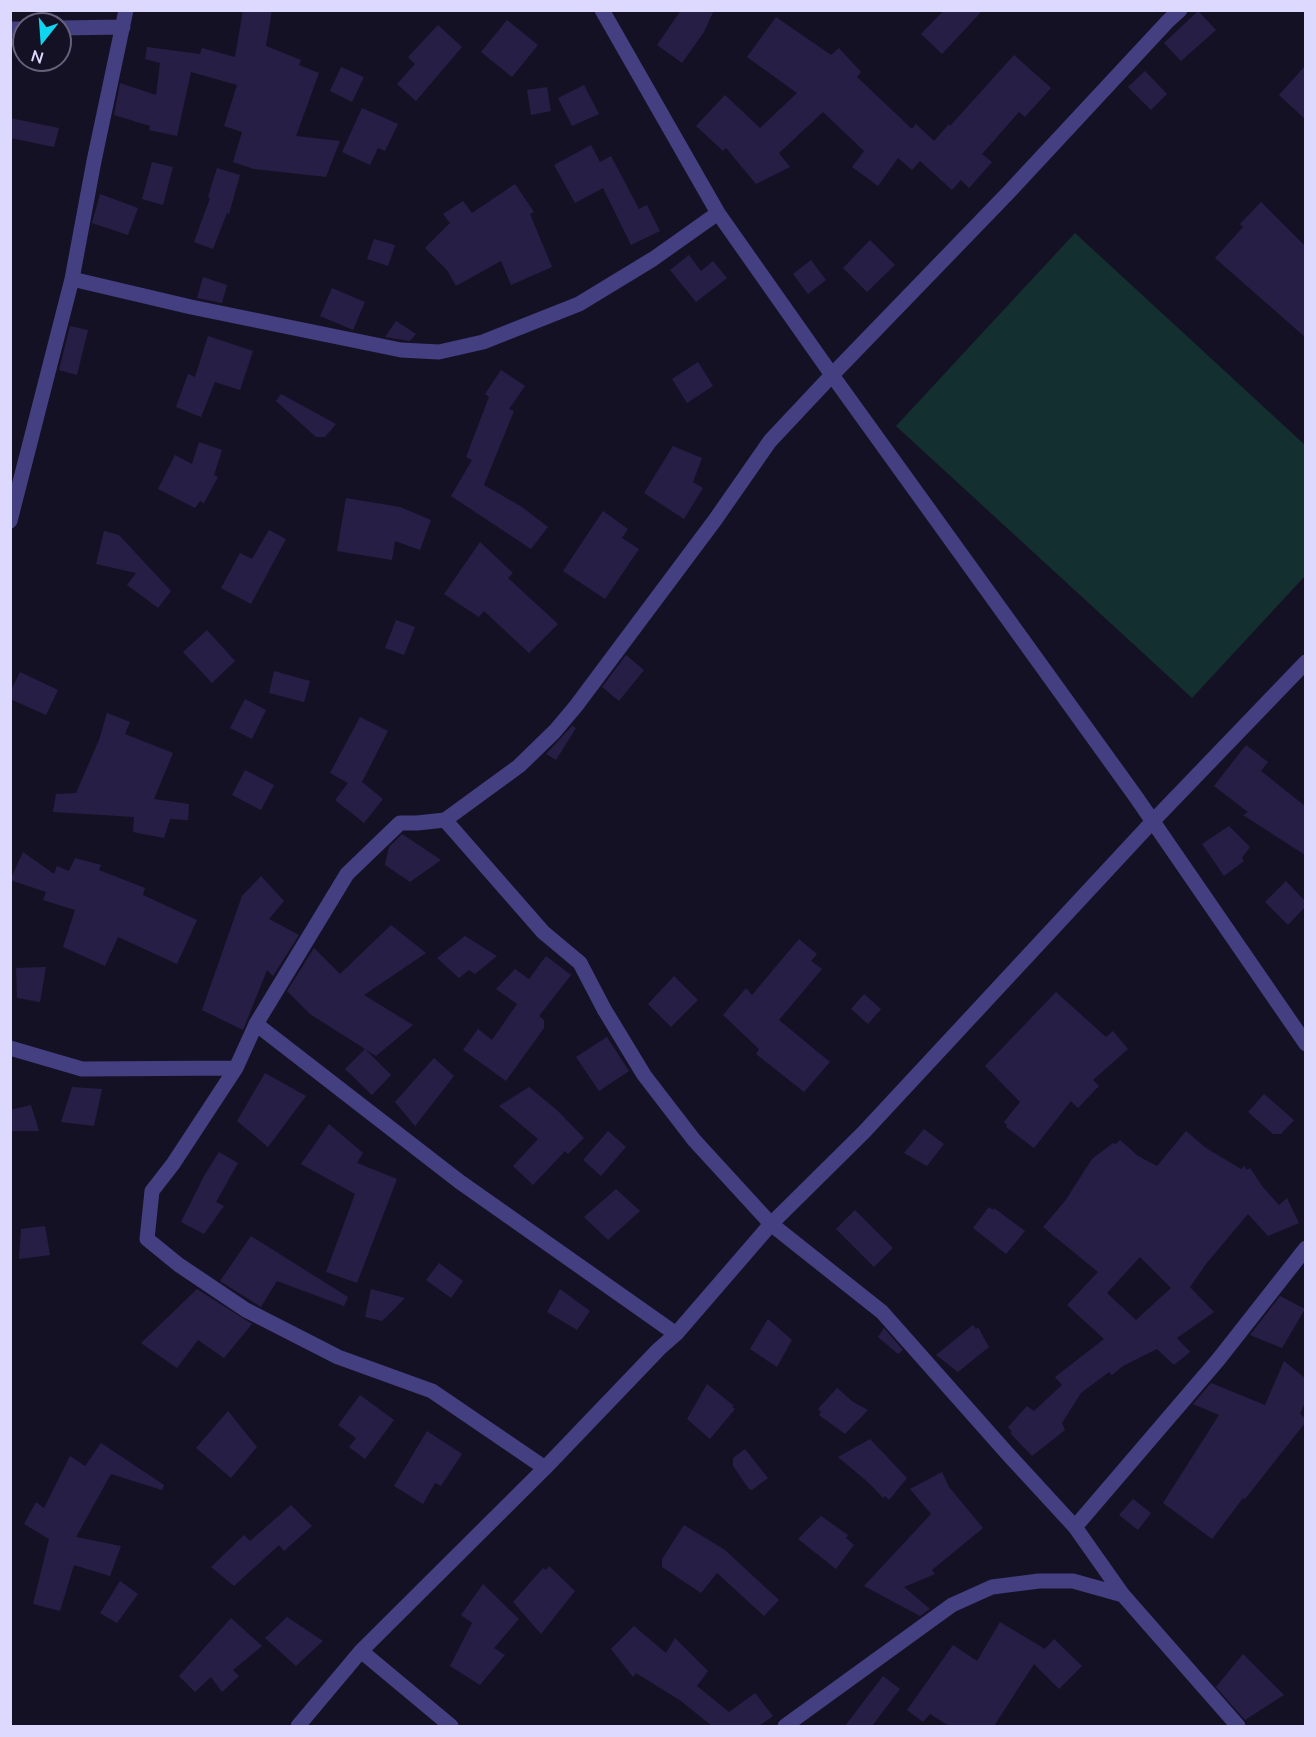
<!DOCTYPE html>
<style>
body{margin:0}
#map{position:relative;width:1316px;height:1737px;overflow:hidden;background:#151125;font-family:Mulish,sans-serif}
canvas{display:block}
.frame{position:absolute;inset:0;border:12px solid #ddd8fd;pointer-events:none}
.north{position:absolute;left:12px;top:12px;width:60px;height:60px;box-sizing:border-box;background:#151125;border:2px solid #65617b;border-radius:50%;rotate:197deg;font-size:16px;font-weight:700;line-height:24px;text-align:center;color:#ddd8fd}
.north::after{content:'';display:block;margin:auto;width:21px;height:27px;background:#10d5f0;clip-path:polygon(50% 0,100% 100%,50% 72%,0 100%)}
</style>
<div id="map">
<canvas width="1316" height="1737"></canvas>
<div class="frame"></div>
<div class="north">N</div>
</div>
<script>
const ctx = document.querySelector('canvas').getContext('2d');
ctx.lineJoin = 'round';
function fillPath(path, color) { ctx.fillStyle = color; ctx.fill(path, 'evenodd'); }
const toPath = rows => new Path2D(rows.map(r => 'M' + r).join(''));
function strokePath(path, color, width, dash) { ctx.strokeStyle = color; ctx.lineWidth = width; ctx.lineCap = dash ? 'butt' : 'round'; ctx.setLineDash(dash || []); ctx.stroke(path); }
fillPath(toPath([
 [1075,233,1305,445,1305,576,1192,698,896,426]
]), '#142f2f');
fillPath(toPath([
 [243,10,272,10,266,46,301,60,299,65,319,73,296,136,340,141,326,177,254,169,233,162,242,132,224,126,237,85,191,72,177,136,149,130,150,126,114,115,120,83,156,95,160,63,145,59,147,47,200,54,202,48,235,57],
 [681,10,714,10,704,32,682,63,657,45],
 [944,10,983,10,942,54,921,34],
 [1198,11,1216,30,1181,61,1164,43],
 [776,17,831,55,839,48,861,72,857,77,912,129,916,124,934,141,949,124,950,126,1014,55,1051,88,1025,117,1019,112,982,154,992,162,969,188,961,180,952,190,920,161,912,170,898,158,878,186,852,167,864,151,823,112,779,153,790,167,756,184,726,148,723,151,696,126,725,95,760,128,797,93,747,57],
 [507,20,538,45,512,77,481,52],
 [438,25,462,47,416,101,397,84,415,64,408,57],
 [1305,66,1305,119,1279,95],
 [341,67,364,77,352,102,330,91],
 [1145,71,1167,94,1151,110,1128,87],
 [584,85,599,114,572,126,558,98],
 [547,87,551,111,531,115,527,90],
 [362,108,398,124,385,151,378,148,370,165,342,152],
 [10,118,59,128,54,147,10,138],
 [591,145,600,162,611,156,639,209,647,205,660,231,631,245,603,188,575,203,554,165],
 [152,162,173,167,163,205,142,199],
 [217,168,240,175,229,214,227,213,213,249,194,242,210,198,208,197],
 [515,184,534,212,530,214,552,267,511,285,501,261,456,286,447,270,425,248,450,223,443,214,463,201,472,213],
 [100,194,138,208,128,235,92,223],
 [1261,202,1305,246,1305,337,1215,258,1243,227,1240,224],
 [374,239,395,245,388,266,367,259],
 [870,240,895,265,867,292,843,268],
 [689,255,701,271,713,261,727,278,696,302,670,270],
 [811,260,826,280,808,294,793,274],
 [203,277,227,285,222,303,197,298],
 [332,288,365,302,353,330,320,316],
 [396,321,416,334,410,341,385,337],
 [70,326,88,330,77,375,59,370],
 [208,336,253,351,240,390,215,382,201,417,176,407,188,374,195,377],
 [698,362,713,386,687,403,672,379],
 [501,370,525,386,509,409,514,411,484,485,522,507,548,527,531,549,451,496,472,460,466,457,489,397,485,394],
 [281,394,336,424,325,437,316,437,276,401],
 [199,442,222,450,214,475,218,477,204,503,200,501,195,508,158,489,175,455,192,464],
 [673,446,702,458,693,482,703,488,684,519,644,493],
 [346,498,400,507,431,520,420,550,395,541,392,560,337,551],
 [603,511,628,529,622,538,639,549,605,599,563,571],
 [269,530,286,539,251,604,221,588,240,553,252,559],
 [104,531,119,535,171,591,158,608,127,585,136,573,96,564],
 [480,542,513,573,508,578,558,624,529,653,484,611,479,617,444,594],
 [396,620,415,627,404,655,385,648],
 [207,630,235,661,212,683,183,652],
 [626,655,644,670,619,701,602,687],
 [274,671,310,681,304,702,269,693],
 [20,672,58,690,46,715,10,699,10,692],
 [245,699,266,710,252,739,230,728],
 [107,713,130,722,125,734,173,753,154,799,189,804,188,820,170,819,164,838,133,832,134,817,53,812,56,794,76,793,99,740],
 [360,717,388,731,362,782,383,799,364,823,335,800,348,783,330,773],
 [572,726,576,728,556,760,546,754],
 [1246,745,1268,762,1261,771,1305,806,1305,855,1243,815,1248,812,1214,786],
 [245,770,274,785,261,810,232,795],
 [1229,826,1250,847,1242,858,1244,861,1224,876,1202,844],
 [402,834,441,860,410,882,385,865,389,847],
 [23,852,54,874,57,866,69,871,75,858,101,865,99,870,145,888,143,895,197,920,177,964,118,937,105,966,63,947,75,910,43,900,46,892,10,880],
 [261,876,284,901,269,919,299,935,273,976,267,970,243,1030,202,1010,242,896],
 [1286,881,1305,901,1305,907,1288,925,1265,902],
 [391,925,426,953,364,995,413,1025,376,1056,310,1014,287,991,314,948,340,974],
 [465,936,497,956,475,974,469,970,459,978,437,958],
 [799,939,817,954,811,961,822,969,779,1020,830,1062,804,1092,756,1054,759,1049,723,1015,746,988,752,995],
 [546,956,571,975,539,1016,544,1020,544,1028,506,1081,463,1050,478,1029,492,1040,517,1004,496,989,515,969,529,979],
 [46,967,40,1002,17,998,16,968],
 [674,976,698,1000,671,1027,648,1004],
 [1056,992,1106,1037,1113,1031,1128,1049,1093,1080,1099,1086,1078,1108,1071,1101,1034,1148,1006,1127,1007,1125,1004,1122,1020,1102,985,1066],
 [864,994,881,1009,868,1024,851,1009],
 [607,1037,629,1071,599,1091,576,1057],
 [365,1049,391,1075,372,1095,345,1069],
 [434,1058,454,1076,415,1126,395,1102],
 [265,1073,306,1096,268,1147,237,1121],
 [72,1087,102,1089,94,1126,61,1122],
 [529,1087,558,1111,584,1138,568,1154,565,1151,533,1185,513,1166,538,1139,499,1106],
 [1264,1094,1294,1120,1281,1134,1273,1134,1248,1112],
 [31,1105,39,1131,10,1131,10,1110],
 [329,1124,363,1153,357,1163,397,1179,357,1283,326,1272,355,1194,301,1164],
 [924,1129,944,1144,927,1166,904,1153],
 [608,1131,626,1147,601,1176,583,1160],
 [1186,1131,1206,1148,1241,1169,1244,1166,1247,1170,1250,1168,1262,1186,1279,1205,1287,1198,1299,1223,1268,1236,1248,1214,1206,1264,1190,1287,1214,1312,1177,1338,1190,1352,1174,1365,1157,1349,1123,1366,1112,1375,1109,1372,1081,1393,1062,1423,1065,1430,1032,1456,1010,1433,1012,1432,1008,1427,1027,1406,1034,1411,1062,1385,1055,1377,1104,1339,1067,1305,1098,1272,1043,1227,1065,1201,1092,1159,1113,1143,1116,1144,1120,1140,1138,1156,1157,1166],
 [1140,1257,1171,1288,1136,1320,1107,1293],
 [219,1152,238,1163,216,1202,224,1206,204,1234,181,1222,204,1176],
 [616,1189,640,1211,608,1240,584,1217],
 [989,1207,993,1210,994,1208,1025,1231,1006,1254,973,1228],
 [855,1210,893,1248,874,1267,836,1229],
 [45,1226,50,1255,19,1259,21,1229],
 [251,1236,348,1297,344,1306,277,1281,261,1307,220,1281],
 [439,1263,463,1281,451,1298,426,1280],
 [197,1289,252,1324,224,1358,198,1340,177,1368,141,1343],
 [371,1289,405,1298,382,1321,365,1317],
 [560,1289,590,1311,577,1330,547,1312],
 [1280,1296,1305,1309,1282,1348,1250,1335],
 [768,1319,792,1340,777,1367,750,1349],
 [973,1325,976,1329,978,1327,989,1347,958,1372,936,1355],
 [884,1328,903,1350,898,1354,878,1337],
 [1284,1361,1305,1378,1305,1402,1300,1414,1305,1418,1305,1423,1245,1499,1243,1498,1212,1539,1163,1503,1219,1415,1193,1404,1211,1383,1265,1405],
 [707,1384,734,1406,732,1407,735,1409,710,1439,687,1419],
 [837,1388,853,1402,868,1410,845,1434,819,1415,821,1412,818,1409],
 [360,1395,394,1420,365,1459,349,1447,356,1438,338,1425],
 [228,1411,257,1447,231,1478,196,1448],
 [427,1431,462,1454,441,1486,435,1483,423,1504,394,1486],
 [870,1439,907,1478,889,1500,885,1496,883,1498,869,1483,838,1457],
 [101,1443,164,1485,162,1490,111,1474,76,1537,121,1546,110,1576,74,1565,60,1611,33,1604,49,1539,24,1524,36,1502,44,1508,70,1456,85,1466],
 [745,1449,768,1478,752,1490,749,1489,733,1466,733,1458],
 [942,1472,949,1487,983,1528,932,1570,935,1574,904,1587,930,1609,920,1616,864,1586,931,1514,910,1489],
 [1133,1499,1151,1513,1138,1530,1119,1515],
 [291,1505,312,1526,284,1551,279,1545,234,1586,211,1567,244,1535,250,1541],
 [821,1516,848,1535,846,1538,854,1545,836,1569,798,1539],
 [684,1525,725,1550,779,1600,764,1616,717,1573,701,1593,662,1567,662,1559],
 [549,1566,575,1591,541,1634,513,1602,543,1568,546,1570],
 [120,1581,138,1594,117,1623,100,1613],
 [483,1584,519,1619,494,1648,505,1655,480,1685,450,1666,472,1623,461,1615],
 [287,1617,323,1641,296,1666,265,1638],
 [231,1618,262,1646,233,1670,239,1676,222,1692,211,1677,195,1692,179,1676],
 [1000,1622,1045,1649,1054,1639,1082,1666,1059,1689,1034,1664,994,1726,949,1726,930,1714,923,1722,907,1710,953,1645,977,1661],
 [634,1626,666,1653,675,1638,708,1671,697,1686,729,1712,755,1693,773,1716,759,1726,711,1726,712,1726,681,1701,636,1673,633,1677,611,1649],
 [1243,1654,1284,1695,1245,1720,1216,1687],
 [883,1676,900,1689,872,1726,845,1726]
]), '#271e45');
strokePath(toPath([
 [602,10,718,213,832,375,1136,797,1306,1044],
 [60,28,123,27],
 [10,29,24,29],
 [72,279,191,307,401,350,439,352,483,342,579,304,653,259,718,213],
 [10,521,72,279,94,161,126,10],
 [445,820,543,932,580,963,604,1009,644,1075,694,1140,771,1224,882,1312,1006,1452,1075,1527,1123,1595,1238,1726],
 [256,1024,460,1182,676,1334],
 [10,1048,82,1069,236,1068],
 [545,1468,432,1391,338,1357,246,1310,179,1265,147,1239,152,1191,173,1164,236,1068,256,1024,347,874,400,823,417,823,445,820,519,766,555,731,576,706,715,520,770,441,832,375,1008,193,1168,21,1180,10],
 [1075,1527,1218,1360,1306,1248],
 [361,1651,451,1726],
 [298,1726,361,1651,545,1468,659,1349,676,1334,771,1224,864,1132,1153,821,1306,662],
 [785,1726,952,1605,992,1587,1039,1581,1073,1581,1123,1595]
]), '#433f81', 15);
</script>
